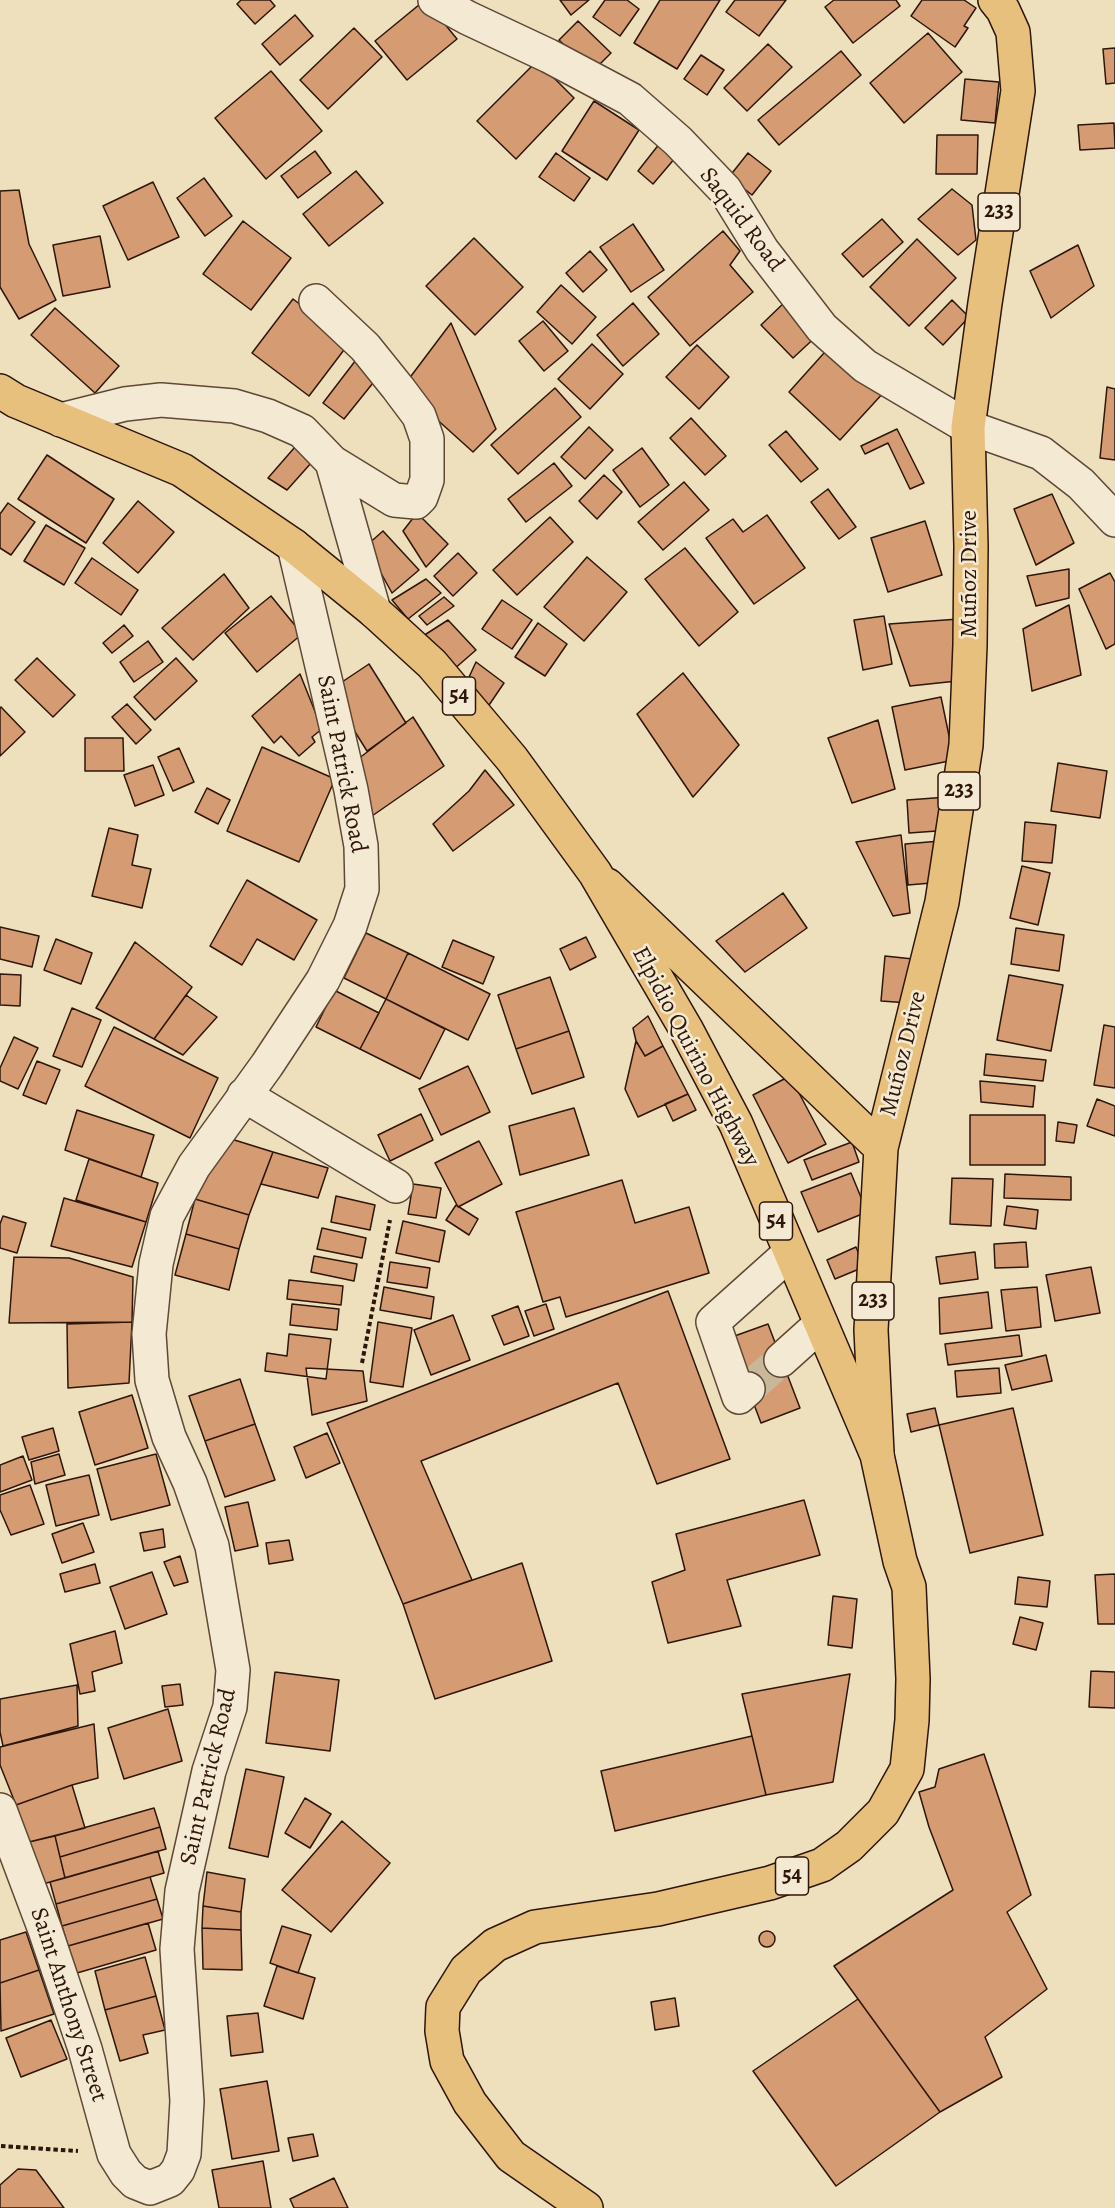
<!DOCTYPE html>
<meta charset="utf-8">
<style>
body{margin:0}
canvas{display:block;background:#eedfbd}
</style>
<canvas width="1115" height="2208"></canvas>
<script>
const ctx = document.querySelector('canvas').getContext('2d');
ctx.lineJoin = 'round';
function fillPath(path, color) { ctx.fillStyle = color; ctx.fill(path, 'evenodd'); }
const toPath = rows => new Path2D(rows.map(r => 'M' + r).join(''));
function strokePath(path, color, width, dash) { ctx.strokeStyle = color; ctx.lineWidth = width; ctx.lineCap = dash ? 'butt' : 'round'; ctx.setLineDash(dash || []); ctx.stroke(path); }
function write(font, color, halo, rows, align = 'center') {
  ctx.font = font + ' Alegreya,serif'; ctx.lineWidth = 5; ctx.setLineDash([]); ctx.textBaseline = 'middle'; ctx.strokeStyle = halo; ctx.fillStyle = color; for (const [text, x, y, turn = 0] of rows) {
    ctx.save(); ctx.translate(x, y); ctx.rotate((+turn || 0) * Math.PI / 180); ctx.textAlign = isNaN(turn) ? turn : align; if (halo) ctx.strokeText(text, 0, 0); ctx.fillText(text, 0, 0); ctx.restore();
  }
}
const building = toPath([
 [241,0,270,0,275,6,255,24,237,4,241,0],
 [425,0,457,39,407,80,375,41,425,0],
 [560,0,589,0,571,15,560,0],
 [605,0,627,0,639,9,620,36,593,17,605,0],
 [660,0,720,0,677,69,634,43,660,0],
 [735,0,786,0,759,36,726,12,735,0],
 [834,0,896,0,900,6,853,43,825,7,834,0],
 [922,0,964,0,976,8,964,26,968,28,955,47,911,16,922,0],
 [295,15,313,36,280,65,262,44,295,15],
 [578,21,611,53,592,72,559,40,578,21],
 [354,28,382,57,328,109,300,80,354,28],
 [928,33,962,72,904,123,870,83,928,33],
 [768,44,792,67,747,111,724,88,768,44],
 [1115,48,1115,83,1106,84,1103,49,1115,48],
 [841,51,861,75,779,145,758,120,841,51],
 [701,55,724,70,707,95,684,79,701,55],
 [537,61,574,98,516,159,477,121,537,61],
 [271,71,322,131,266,179,215,118,271,71],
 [965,79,999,82,995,123,961,120,965,79],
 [594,101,639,130,607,180,562,151,594,101],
 [1114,123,1115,148,1080,150,1078,125,1114,123],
 [937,135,978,135,977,174,936,174,937,135],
 [660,143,676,157,653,184,638,171,660,143],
 [315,151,331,173,298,198,281,176,315,151],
 [556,153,590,178,574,201,539,177,556,153],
 [748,153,771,171,752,195,729,177,748,153],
 [356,171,383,203,329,246,303,214,356,171],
 [204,178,232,216,205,236,177,198,204,178],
 [153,182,179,237,128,260,103,206,153,182],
 [952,189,972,205,976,240,958,255,918,219,952,189],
 [19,190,29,244,56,300,19,319,0,287,0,191,19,190],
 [882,219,903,242,863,277,842,254,882,219],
 [243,221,291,258,251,310,203,274,243,221],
 [633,224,664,270,631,292,600,247,633,224],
 [723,231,740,251,730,265,753,292,690,346,648,297,723,231],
 [100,236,110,287,63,296,53,245,100,236],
 [474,238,523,287,475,335,426,286,474,238],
 [917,239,956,278,909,326,870,287,917,239],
 [1078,245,1094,286,1051,318,1030,271,1078,245],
 [590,251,607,270,583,292,566,273,590,251],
 [561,285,596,317,572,344,537,312,561,285],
 [293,299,350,342,309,396,252,353,293,299],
 [788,299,821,332,793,358,761,325,788,299],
 [952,300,969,317,943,345,925,328,952,300],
 [633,303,659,334,623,366,597,335,633,303],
 [55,308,119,366,95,393,31,335,55,308],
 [543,321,568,351,544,371,519,341,543,321],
 [451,323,496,429,473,452,402,388,451,323],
 [833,343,885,391,840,440,789,392,833,343],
 [592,344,623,374,590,409,558,379,592,344],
 [697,345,729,377,699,409,666,377,697,345],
 [359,356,381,373,344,419,323,403,359,356],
 [1107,387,1115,389,1115,460,1100,458,1107,387],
 [555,388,581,417,518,474,491,445,555,388],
 [691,418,726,456,705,475,670,438,691,418],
 [589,427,613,450,585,479,561,457,589,427],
 [897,429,924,483,910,489,888,443,865,454,861,446,897,429],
 [786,431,818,469,801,482,769,445,786,431],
 [295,447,312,462,287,490,268,478,295,447],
 [642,448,669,485,640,507,613,470,642,448],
 [47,455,114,499,86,543,18,499,47,455],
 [554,463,572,486,526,522,508,499,554,463],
 [604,475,622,492,597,519,579,501,604,475],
 [684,482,709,510,663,550,638,522,684,482],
 [828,489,856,527,839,539,811,502,828,489],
 [1052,494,1074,543,1036,565,1014,509,1052,494],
 [138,501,174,532,138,573,103,543,138,501],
 [8,503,35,522,11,555,0,548,0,514,8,503],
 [417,513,448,544,426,567,403,531,417,513],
 [767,515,805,568,754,604,706,538,733,519,743,532,767,515],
 [550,517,573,542,517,595,493,570,550,517],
 [925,521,942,575,888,592,871,538,925,521],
 [46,525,85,548,64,585,24,561,46,525],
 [383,531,419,570,392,593,366,546,383,531],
 [685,548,738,612,699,646,645,579,685,548],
 [458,553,477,573,453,596,434,576,458,553],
 [587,557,627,592,584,641,544,607,587,557],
 [92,558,138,590,121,615,75,583,92,558],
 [1069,569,1069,598,1036,606,1027,576,1069,569],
 [1110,573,1115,582,1115,644,1106,649,1079,589,1110,573],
 [224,574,249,608,193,660,162,628,224,574],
 [426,579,441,593,408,619,392,600,426,579],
 [271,596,302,634,257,672,225,633,271,596],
 [444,597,454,606,427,625,419,616,444,597],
 [502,600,532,620,512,649,482,629,502,600],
 [1069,605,1081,675,1032,691,1023,629,1069,605],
 [884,616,892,664,863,670,854,620,884,616],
 [959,619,957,681,910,686,889,624,959,619],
 [448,620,476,650,453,670,423,636,448,620],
 [538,623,567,644,545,676,515,657,538,623],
 [124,625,133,636,112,653,103,643,124,625],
 [148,641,163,662,134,682,120,662,148,641],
 [37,658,75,695,53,717,15,680,37,658],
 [176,658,197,681,155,720,134,697,176,658],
 [476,662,504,683,485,711,463,690,476,662],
 [369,664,406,723,367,751,347,719,339,684,369,664],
 [683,673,739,745,693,797,637,714,683,673],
 [300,674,322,729,312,737,315,742,299,756,281,736,274,743,252,716,300,674],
 [941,697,954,760,905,770,892,707,941,697],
 [127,704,151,730,136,744,112,717,127,704],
 [1,707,25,732,0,756,0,708,1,707],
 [413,717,444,766,372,816,358,759,413,717],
 [878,720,895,789,852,803,828,738,878,720],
 [85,738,123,738,124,771,85,771,85,738],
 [262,747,335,779,299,862,227,831,262,747],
 [179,748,194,782,173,791,158,757,179,748],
 [1058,763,1107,771,1100,818,1051,811,1058,763],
 [153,765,164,795,135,806,124,775,153,765],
 [485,770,514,805,453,851,433,824,469,791,485,770],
 [207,788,230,800,218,824,195,812,207,788],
 [948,797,951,830,909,833,907,800,948,797],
 [1025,822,1056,825,1052,863,1022,861,1025,822],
 [109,828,138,835,132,865,151,869,142,908,92,896,109,828],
 [901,835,910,913,893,916,856,842,901,835],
 [940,841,943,882,908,885,905,844,940,841],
 [1022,866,1050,873,1038,925,1010,918,1022,866],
 [247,880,317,920,294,960,257,939,242,965,210,946,247,880],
 [783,893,807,928,745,972,716,941,783,893],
 [0,927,39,936,32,967,0,959,0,927],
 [1016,928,1064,935,1059,971,1011,964,1016,928],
 [366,933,408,953,386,999,344,978,366,933],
 [586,937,596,957,570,970,560,949,586,937],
 [56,939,92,953,81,984,44,970,56,939],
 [453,940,494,957,483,984,442,967,453,940],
 [135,942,192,987,154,1039,96,1008,135,942],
 [408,953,490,994,468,1040,386,999,408,953],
 [885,956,913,959,909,1003,881,1001,885,956],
 [0,974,21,975,20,1006,0,1005,0,974],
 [1009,975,1063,985,1051,1051,997,1040,1009,975],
 [550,977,569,1031,516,1049,498,995,550,977],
 [334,990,379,1013,360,1049,316,1027,334,990],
 [186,995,217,1017,183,1055,154,1039,186,995],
 [386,999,445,1029,420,1079,360,1049,386,999],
 [72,1008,101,1020,82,1067,53,1056,72,1008],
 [648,1016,663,1046,645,1056,636,1041,633,1028,648,1016],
 [1104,1025,1115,1027,1115,1088,1094,1085,1104,1025],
 [114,1027,218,1078,190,1138,85,1086,114,1027],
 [569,1031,584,1077,532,1094,516,1049,569,1031],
 [14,1037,38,1048,18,1089,0,1081,0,1068,14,1037],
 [636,1041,645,1056,663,1046,688,1094,638,1117,625,1089,636,1041],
 [986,1054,1046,1060,1043,1081,984,1075,986,1054],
 [37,1061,60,1070,46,1104,23,1095,37,1061],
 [468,1066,490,1112,441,1135,419,1089,468,1066],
 [790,1076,826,1144,788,1163,753,1095,790,1076],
 [980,1081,1035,1086,1033,1107,981,1102,980,1081],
 [688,1094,696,1110,673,1121,665,1104,688,1094],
 [1097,1099,1115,1106,1115,1136,1087,1126,1097,1099],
 [574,1108,589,1155,520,1175,509,1126,574,1108],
 [77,1110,154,1135,141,1177,65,1150,77,1110],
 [421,1114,433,1140,390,1161,378,1135,421,1114],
 [970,1115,1045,1115,1045,1165,970,1165,970,1115],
 [1058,1122,1077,1125,1074,1143,1056,1141,1058,1122],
 [228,1138,273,1152,249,1215,195,1199,228,1138],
 [479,1141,502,1184,458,1207,435,1163,479,1141],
 [852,1142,859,1162,812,1180,804,1160,852,1142],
 [273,1152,328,1168,318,1198,261,1184,273,1152],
 [89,1159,158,1183,146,1222,76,1200,89,1159],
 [851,1173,867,1212,818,1232,801,1192,851,1173],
 [1005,1174,1071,1177,1071,1200,1004,1198,1005,1174],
 [952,1178,993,1179,991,1226,950,1224,952,1178],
 [622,1180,635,1223,689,1207,709,1273,566,1317,560,1297,543,1302,516,1212,622,1180],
 [413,1184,441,1188,436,1218,408,1214,413,1184],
 [336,1196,375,1205,370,1230,331,1222,336,1196],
 [64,1198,146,1222,132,1267,51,1246,64,1198],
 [195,1199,249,1215,239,1249,186,1234,195,1199],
 [456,1205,478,1219,469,1235,446,1220,456,1205],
 [1007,1206,1038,1210,1036,1229,1004,1225,1007,1206],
 [3,1216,26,1223,17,1253,0,1248,0,1224,3,1216],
 [403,1221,445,1231,439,1262,396,1253,403,1221],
 [322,1228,366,1238,362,1258,317,1249,322,1228],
 [186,1234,239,1249,229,1290,175,1275,186,1234],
 [1026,1242,1028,1267,995,1268,994,1244,1026,1242],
 [856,1247,864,1267,835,1279,827,1260,856,1247],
 [975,1252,978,1279,940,1284,936,1257,975,1252],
 [314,1256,357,1264,354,1281,311,1272,314,1256],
 [14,1257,69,1258,133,1277,132,1322,9,1323,14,1257],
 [390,1262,430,1268,427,1288,387,1282,390,1262],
 [1091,1267,1100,1313,1055,1321,1046,1275,1091,1267],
 [289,1280,343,1286,341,1305,287,1299,289,1280],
 [384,1287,434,1297,431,1319,380,1310,384,1287],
 [1037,1287,1041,1327,1006,1331,1001,1290,1037,1287],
 [668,1291,730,1459,657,1484,618,1383,421,1461,472,1580,403,1604,327,1423,668,1291],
 [988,1292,992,1328,940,1334,939,1298,988,1292],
 [292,1304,339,1309,337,1330,290,1325,292,1304],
 [546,1304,554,1329,534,1336,525,1311,546,1304],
 [518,1306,529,1336,504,1345,492,1316,518,1306],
 [453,1315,470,1360,431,1375,414,1330,453,1315],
 [132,1322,129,1383,68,1388,67,1324,132,1322],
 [378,1322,412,1328,403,1387,370,1382,378,1322],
 [768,1324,800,1408,761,1423,729,1338,768,1324],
 [289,1334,331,1339,326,1379,265,1371,267,1353,287,1356,289,1334],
 [1019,1335,1022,1356,948,1365,945,1344,1019,1335],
 [1046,1355,1052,1381,1012,1390,1005,1365,1046,1355],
 [306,1368,363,1371,367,1401,312,1415,306,1368],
 [999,1368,1001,1393,957,1397,955,1371,999,1368],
 [240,1379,255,1424,205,1441,189,1396,240,1379],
 [132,1395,148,1448,95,1465,79,1412,132,1395],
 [935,1408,939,1425,911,1432,907,1414,935,1408],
 [1013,1408,1043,1535,970,1553,939,1425,1013,1408],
 [255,1424,275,1480,225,1497,205,1441,255,1424],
 [53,1428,59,1451,29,1460,22,1437,53,1428],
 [327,1433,340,1463,306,1478,294,1447,327,1433],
 [59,1454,65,1475,35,1484,31,1462,59,1454],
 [156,1454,170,1505,111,1520,97,1469,156,1454],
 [23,1456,32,1480,0,1492,0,1465,23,1456],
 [89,1475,99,1515,56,1526,46,1485,89,1475],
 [30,1485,44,1524,11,1535,0,1510,0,1495,30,1485],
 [804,1500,820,1555,727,1580,741,1626,668,1643,652,1582,685,1570,676,1534,804,1500],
 [248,1502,258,1546,235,1551,225,1507,248,1502],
 [83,1523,94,1552,62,1563,52,1534,83,1523],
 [163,1529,165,1547,144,1551,140,1533,163,1529],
 [289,1540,293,1560,269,1564,266,1543,289,1540],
 [180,1556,188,1582,174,1586,164,1562,180,1556],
 [522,1563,552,1661,435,1699,403,1604,522,1563],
 [95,1564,100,1583,65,1592,60,1574,95,1564],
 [152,1572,167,1614,125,1629,110,1587,152,1572],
 [1115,1574,1115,1624,1098,1624,1095,1575,1115,1574],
 [1018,1577,1050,1581,1047,1607,1015,1604,1018,1577],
 [833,1596,857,1599,852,1648,828,1645,833,1596],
 [1020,1617,1043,1623,1036,1650,1013,1644,1020,1617],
 [115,1631,122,1663,92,1672,95,1691,80,1694,70,1644,115,1631],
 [1091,1671,1115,1672,1115,1708,1089,1707,1091,1671],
 [275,1672,339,1680,330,1751,266,1743,275,1672],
 [850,1674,833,1782,766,1795,742,1694,850,1674],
 [180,1684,183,1705,165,1707,162,1686,180,1684],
 [77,1685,78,1726,3,1746,0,1732,0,1699,77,1685],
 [168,1709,182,1761,124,1779,108,1728,168,1709],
 [94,1724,98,1778,72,1785,16,1805,0,1765,0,1747,94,1724],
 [752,1736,766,1795,615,1831,601,1771,752,1736],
 [984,1754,1031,1895,1007,1912,1047,1989,985,2037,1002,2077,940,2112,834,1966,953,1890,929,1827,919,1792,935,1787,939,1769,984,1754],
 [246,1769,284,1777,268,1857,229,1848,246,1769],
 [72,1785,85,1828,29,1842,16,1805,72,1785],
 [305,1798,331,1814,310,1848,285,1833,305,1798],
 [154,1808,160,1827,60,1857,55,1836,154,1808],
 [342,1821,390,1863,331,1932,282,1890,342,1821],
 [160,1827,166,1849,65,1878,60,1857,160,1827],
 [55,1836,65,1878,39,1885,29,1842,55,1836],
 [158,1851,164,1873,56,1904,50,1882,158,1851],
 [207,1872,245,1879,241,1912,203,1906,207,1872],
 [150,1877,157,1899,62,1926,56,1904,150,1877],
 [157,1899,163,1919,68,1946,62,1926,157,1899],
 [203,1906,241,1912,241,1930,202,1928,203,1906],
 [148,1923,156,1950,77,1973,68,1946,148,1923],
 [282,1926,311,1935,298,1973,270,1963,282,1926],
 [202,1928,241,1930,242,1970,203,1969,202,1928],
 '759 1939a8 8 0 1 1 16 0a8 8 0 1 1-16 0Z',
 [26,1932,39,1970,0,1983,0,1940,26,1932],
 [145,1957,156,1996,105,2010,95,1971,145,1957],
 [277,1966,315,1978,303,2019,264,2006,277,1966],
 [39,1970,54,2014,1,2031,0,1983,39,1970],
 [156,1996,165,2030,143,2035,148,2053,120,2061,105,2010,156,1996],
 [675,1998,679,2026,655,2030,651,2002,675,1998],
 [858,1999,940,2112,836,2186,753,2071,858,1999],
 [258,2013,263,2052,231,2056,227,2016,258,2013],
 [51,2020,67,2059,21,2077,6,2038,51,2020],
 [267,2081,279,2151,232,2159,220,2089,267,2081],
 [313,2134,318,2156,293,2161,288,2138,313,2134],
 [263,2161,271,2208,219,2208,212,2170,263,2161],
 [18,2169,36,2170,64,2208,0,2208,0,2185,18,2169],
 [334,2178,348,2208,294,2208,290,2199,334,2178]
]);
fillPath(building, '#d59c74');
strokePath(building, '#2e160a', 1.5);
strokePath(toPath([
 [748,1389,781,1360]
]), '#c8b799', 33, [33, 16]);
const minor = toPath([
 [435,0,468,18,549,56,630,99,678,141,725,190,762,250,822,328,865,366,968,427,1041,453,1081,484,1115,520],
 [316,301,365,347,398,388,419,416,427,439,427,480,421,497,416,502,394,500,332,462,374,611],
 [61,420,125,404,161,400,234,406,268,416,302,431,332,462],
 [244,1095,396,1186],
 [781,1360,821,1324],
 [748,1389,739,1397,713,1322,790,1253],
 [0,1810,45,1930,85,2049,114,2154,126,2173,135,2182,150,2188,170,2180,178,2170,184,2154,187,2101,177,1949,182,1891,209,1771,230,1707,233,1670,212,1546,190,1483,169,1437,152,1380,149,1334,156,1264,167,1216,194,1166,267,1065,323,980,350,926,362,889,361,846,351,790,294,546]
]);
const major = toPath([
 [607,885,881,1148],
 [877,1453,871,1330,881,1148,942,902,966,745,970,645,971,546,968,427,985,303,1018,91,1013,32,1003,10,995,0]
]);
const highway = toPath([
 [0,391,16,401,182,470,294,546,374,611,432,664,512,759,595,873,686,1029,736,1124,877,1455,900,1561,909,1587,913,1679,912,1720,907,1769,883,1812,849,1846,822,1865,770,1883,658,1909,535,1927,495,1945,466,1970,443,2007,442,2031,447,2061,470,2103,511,2156,586,2208]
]);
strokePath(minor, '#5e4837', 36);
strokePath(major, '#2e160a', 36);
strokePath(highway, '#2e160a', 36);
strokePath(toPath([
 [362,1363,390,1220],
 [1,2146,78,2151]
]), '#2e160a', 4, [4.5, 3]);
strokePath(minor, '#f4ead4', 33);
strokePath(major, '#e7c07e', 33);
strokePath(highway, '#e7c07e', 33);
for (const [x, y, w] of [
 [999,212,42],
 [459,696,33],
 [959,791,42],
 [776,1221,33],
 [873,1301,42],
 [792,1876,33]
]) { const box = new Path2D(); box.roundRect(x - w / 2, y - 19, w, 38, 4.5); ctx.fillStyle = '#f4ead4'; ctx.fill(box); strokePath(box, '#2e160a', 1.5); }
write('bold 22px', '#2e160a', null, [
 ["233",999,212],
 ["54",459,696],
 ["233",959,791],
 ["54",776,1221],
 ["233",873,1301],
 ["54",792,1876]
]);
write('24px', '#2e160a', '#f4ead4', [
 ["Saquid Road",741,220,53],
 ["Muñoz Drive",970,574,-90],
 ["Saint Patrick Road",341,764,79],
 ["Muñoz Drive",904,1054,-76],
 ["Elpidio Quirino Highway",695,1057,62],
 ["Saint Patrick Road",209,1777,-77],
 ["Saint Anthony Street",68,2005,72]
]);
</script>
